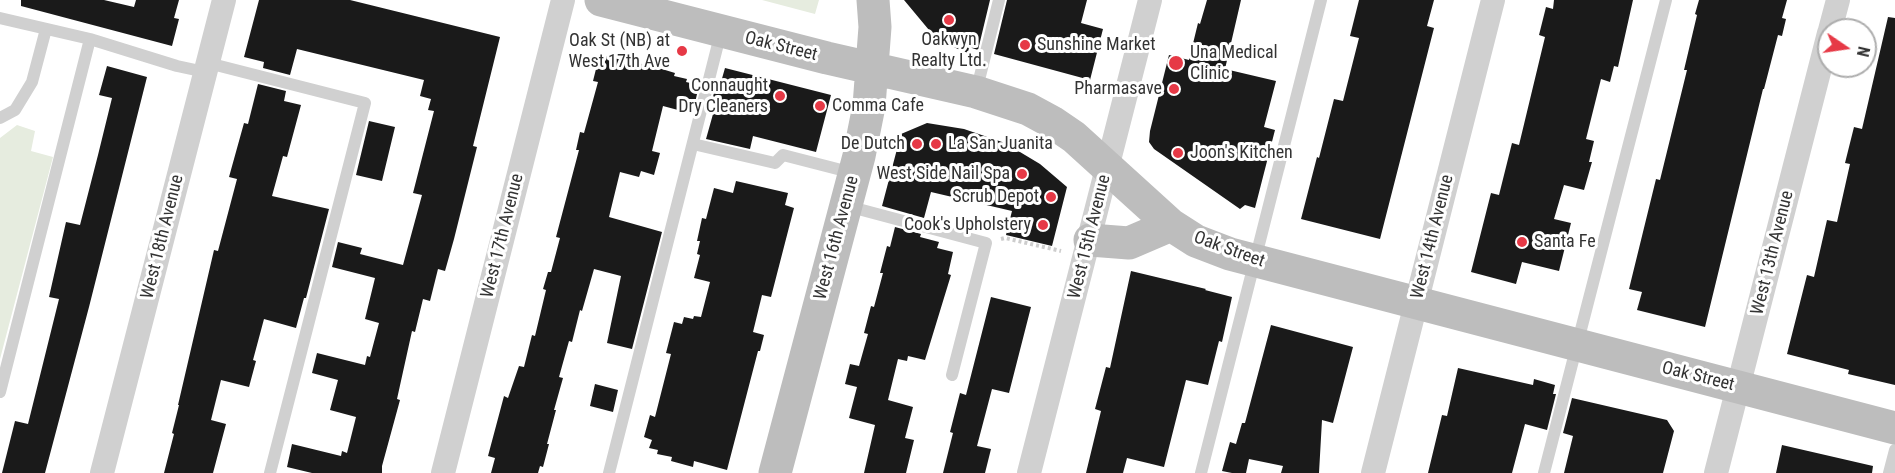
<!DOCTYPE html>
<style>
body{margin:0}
#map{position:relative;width:1895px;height:473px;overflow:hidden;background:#fff;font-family:"Roboto Condensed",sans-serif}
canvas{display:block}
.north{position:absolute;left:1817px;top:18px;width:60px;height:60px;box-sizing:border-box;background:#fff;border:2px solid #adadad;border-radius:50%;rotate:103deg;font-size:16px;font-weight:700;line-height:24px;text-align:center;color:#333}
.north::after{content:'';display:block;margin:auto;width:21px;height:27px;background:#e63946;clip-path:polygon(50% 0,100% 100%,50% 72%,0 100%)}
</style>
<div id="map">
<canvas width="1895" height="473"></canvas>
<div class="north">N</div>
</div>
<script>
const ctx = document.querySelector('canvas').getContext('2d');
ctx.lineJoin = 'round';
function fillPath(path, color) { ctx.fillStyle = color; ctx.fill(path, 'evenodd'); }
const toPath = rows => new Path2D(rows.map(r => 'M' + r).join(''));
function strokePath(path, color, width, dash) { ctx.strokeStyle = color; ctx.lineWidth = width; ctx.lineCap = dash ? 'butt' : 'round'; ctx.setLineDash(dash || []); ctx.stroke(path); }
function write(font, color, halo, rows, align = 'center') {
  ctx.font = font + ' "Roboto Condensed",sans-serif'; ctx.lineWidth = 6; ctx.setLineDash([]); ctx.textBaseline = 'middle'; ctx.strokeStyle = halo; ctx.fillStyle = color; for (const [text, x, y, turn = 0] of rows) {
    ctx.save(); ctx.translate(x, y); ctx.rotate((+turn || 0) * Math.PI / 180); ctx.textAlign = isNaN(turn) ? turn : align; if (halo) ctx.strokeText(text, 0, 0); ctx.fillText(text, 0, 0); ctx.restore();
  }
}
fillPath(toPath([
 [762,0,819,0,815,14],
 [17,125,35,131,31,151,53,157,0,359,0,138]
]), '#e6ecdf');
fillPath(toPath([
 [21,0,104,0,134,7,136,0,179,0,174,18,179,19,172,46,21,6],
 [259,0,350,0,500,37,473,146,477,147,454,239,445,271,438,269,430,301,423,299,415,332,412,331,397,399,400,400,382,466,382,473,312,473,287,467,292,444,341,456,342,451,347,453,356,417,330,410,338,380,312,373,317,353,365,365,367,356,370,357,379,323,365,319,375,278,332,267,338,242,362,248,360,254,403,265,422,195,413,193,434,111,428,110,431,99,420,96,424,80,297,49,290,75,263,68,264,62,244,57],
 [904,0,990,0,978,50,969,47,968,53,946,44,929,30],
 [1007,0,1087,0,1081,23,1103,29,1090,80,994,54],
 [1207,0,1241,0,1225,69,1276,81,1264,127,1275,130,1255,208,1245,205,1240,209,1154,149,1149,142,1150,131,1169,55,1189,60,1198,23,1200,24],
 [1359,0,1434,0,1427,26,1434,28,1380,239,1301,219,1317,157,1319,158,1334,99,1343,101,1359,38,1350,36],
 [1554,0,1633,0,1618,67,1614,66,1610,82,1601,79,1586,139,1594,141,1589,162,1592,162,1584,190,1564,185,1554,219,1571,223,1559,271,1522,262,1516,284,1471,272,1491,193,1499,195,1512,143,1519,145,1545,37,1539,35,1546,7,1553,9],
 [1699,0,1787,0,1782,18,1786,19,1782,36,1778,35,1764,89,1763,89,1705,327,1637,310,1642,292,1629,289,1656,179,1660,180,1687,70,1684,70,1697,15,1695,14],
 [1888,17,1895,18,1895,385,1848,374,1849,370,1787,354,1807,275,1814,277,1827,220,1837,222,1850,164,1845,163,1854,127,1862,129],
 [604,56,652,66,675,73,674,76,687,79,686,82,699,85,695,103,680,99,678,110,663,106,652,151,660,153,654,175,641,171,639,177,620,172,609,217,662,232,632,349,607,343,621,276,594,269,582,311,580,310,572,342,569,341,559,377,563,378,554,410,556,410,547,444,549,444,543,467,540,466,538,473,491,473,495,458,488,456,504,396,508,398,519,366,524,367,532,335,535,336,546,290,543,289,548,272,551,272,560,238,556,237,579,150,576,150,580,132,584,133,598,82,593,81,598,61,603,62],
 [107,66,147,77,89,307,45,473,2,473,15,421,28,424,59,299,49,297,66,222,80,225,98,155,112,98,99,95],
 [725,68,831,95,816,152,753,136,750,149,706,139,715,107,711,106,715,88,719,89],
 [258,84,286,91,284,101,301,105,287,157,283,156,272,196,329,209,306,298,304,298,296,328,264,319,253,360,256,361,249,387,221,380,211,420,226,424,213,473,164,473,174,434,172,433,179,405,178,405,214,250,218,251,237,179,229,177,244,123,248,124],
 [369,121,395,127,382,181,356,175],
 [927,123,964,129,1005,143,1040,164,1067,187,1052,246,1006,235,1012,211,931,192,924,218,882,206,901,134],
 [736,181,788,193,785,205,794,208,771,297,762,295,753,332,764,335,760,351,758,351,727,470,694,461,693,467,671,461,672,457,657,454,658,450,649,448,652,440,644,437,650,415,655,417,671,354,666,353,674,322,682,324,684,317,693,319,694,316,701,317,710,282,694,278,700,255,697,254,700,241,697,241,702,218,706,219,714,188,733,193],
 [895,227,921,234,920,237,939,242,937,248,953,252,948,274,951,275,925,360,908,356,907,361,898,359,888,400,913,407,905,438,914,440,906,473,864,473,875,425,849,418,857,387,845,384,850,364,859,366,868,334,864,333,871,306,874,307,883,273,880,273,887,246,890,247],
 [1131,271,1206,289,1205,290,1232,297,1222,342,1219,341,1208,385,1186,380,1164,467,1127,458,1123,473,1086,473,1101,411,1095,409,1106,367,1110,368],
 [991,297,1031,307,1009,393,992,389,977,446,991,449,985,473,943,473,953,433,950,432,960,393,966,395],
 [1271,325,1353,347,1333,423,1322,420,1319,473,1281,473,1283,466,1249,459,1246,473,1232,473,1222,471,1230,442,1236,444,1242,423,1245,423],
 [1458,368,1533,385,1534,379,1555,385,1553,394,1556,394,1547,430,1525,424,1512,473,1428,473,1442,415,1447,416],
 [595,384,618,390,613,412,590,406],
 [1572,398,1667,420,1674,431,1663,473,1564,473,1573,436,1563,433],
 [1782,445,1873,466,1872,473,1776,473]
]), '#1a1a1a');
strokePath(toPath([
 [1001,239,1005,238,1061,251]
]), '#cdcdcd', 4, [3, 3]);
strokePath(toPath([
 [0,18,90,39,177,66,205,72],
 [208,63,365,103,270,473],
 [976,92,999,0],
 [0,118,15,110,32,82,46,29],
 [693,144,775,163,783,155,853,173],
 [847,206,986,243,952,375],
 [0,392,90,39],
 [609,473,721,32],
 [1201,473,1321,0],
 [1544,473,1666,0],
 [1889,473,1895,450]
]), '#d0d0d0', 12);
strokePath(toPath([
 [1830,30,1838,0],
 [102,473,224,0],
 [443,473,563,0],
 [1029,473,1150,0],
 [1373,473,1493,0],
 [1716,473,1829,33]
]), '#d0d0d0', 24);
strokePath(toPath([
 [601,0,827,58,976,92,1028,109,1052,122,1074,137,1171,225,1196,241,1230,254,1895,428],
 [1090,240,1129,243,1171,225],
 [775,473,859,156,869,106,875,27,873,0]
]), '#bdbdbd', 33);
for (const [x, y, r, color] of [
 [949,20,6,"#e63946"],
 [1025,45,6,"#e63946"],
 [682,51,6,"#e63946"],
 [1176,63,8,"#e63946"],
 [1174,89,6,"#e63946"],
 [780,96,6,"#e63946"],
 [820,106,6,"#e63946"],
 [917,144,6,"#e63946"],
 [936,144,6,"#e63946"],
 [1178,153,6,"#e63946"],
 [1022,174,6,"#e63946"],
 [1051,197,6,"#e63946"],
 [1043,225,6,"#e63946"],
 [1522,242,6,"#e63946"]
]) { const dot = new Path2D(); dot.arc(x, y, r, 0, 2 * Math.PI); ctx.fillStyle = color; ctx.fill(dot); strokePath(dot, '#fff', 2); }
write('18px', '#333', '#fff', [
 ["Oakwyn",949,40,"center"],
 ["Realty Ltd.",949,61,"center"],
 ["Oak St (NB) at",670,41],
 ["West 17th Ave",670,62],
 ["Sunshine Market",1037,45,"left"],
 ["Una Medical",1190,53,"left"],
 ["Clinic",1190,74,"left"],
 ["Connaught",768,86],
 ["Dry Cleaners",768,107],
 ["Pharmasave",1162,89],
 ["Comma Cafe",832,106,"left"],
 ["De Dutch",905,144],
 ["La San Juanita",948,144,"left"],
 ["Joon's Kitchen",1190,153,"left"],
 ["West Side Nail Spa",1010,174],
 ["Scrub Depot",1039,197],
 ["Cook's Upholstery",1031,225],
 ["Santa Fe",1534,242,"left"]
], 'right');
write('18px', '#333', '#fff', [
 ["Oak Street",781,47,14],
 ["West 17th Avenue",503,236,-76],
 ["West 18th Avenue",163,237,-76],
 ["West 15th Avenue",1090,237,-76],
 ["West 14th Avenue",1433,237,-76],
 ["West 16th Avenue",837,238,-75],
 ["Oak Street",1229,250,20],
 ["West 13th Avenue",1773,253,-76],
 ["Oak Street",1698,377,14]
]);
</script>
